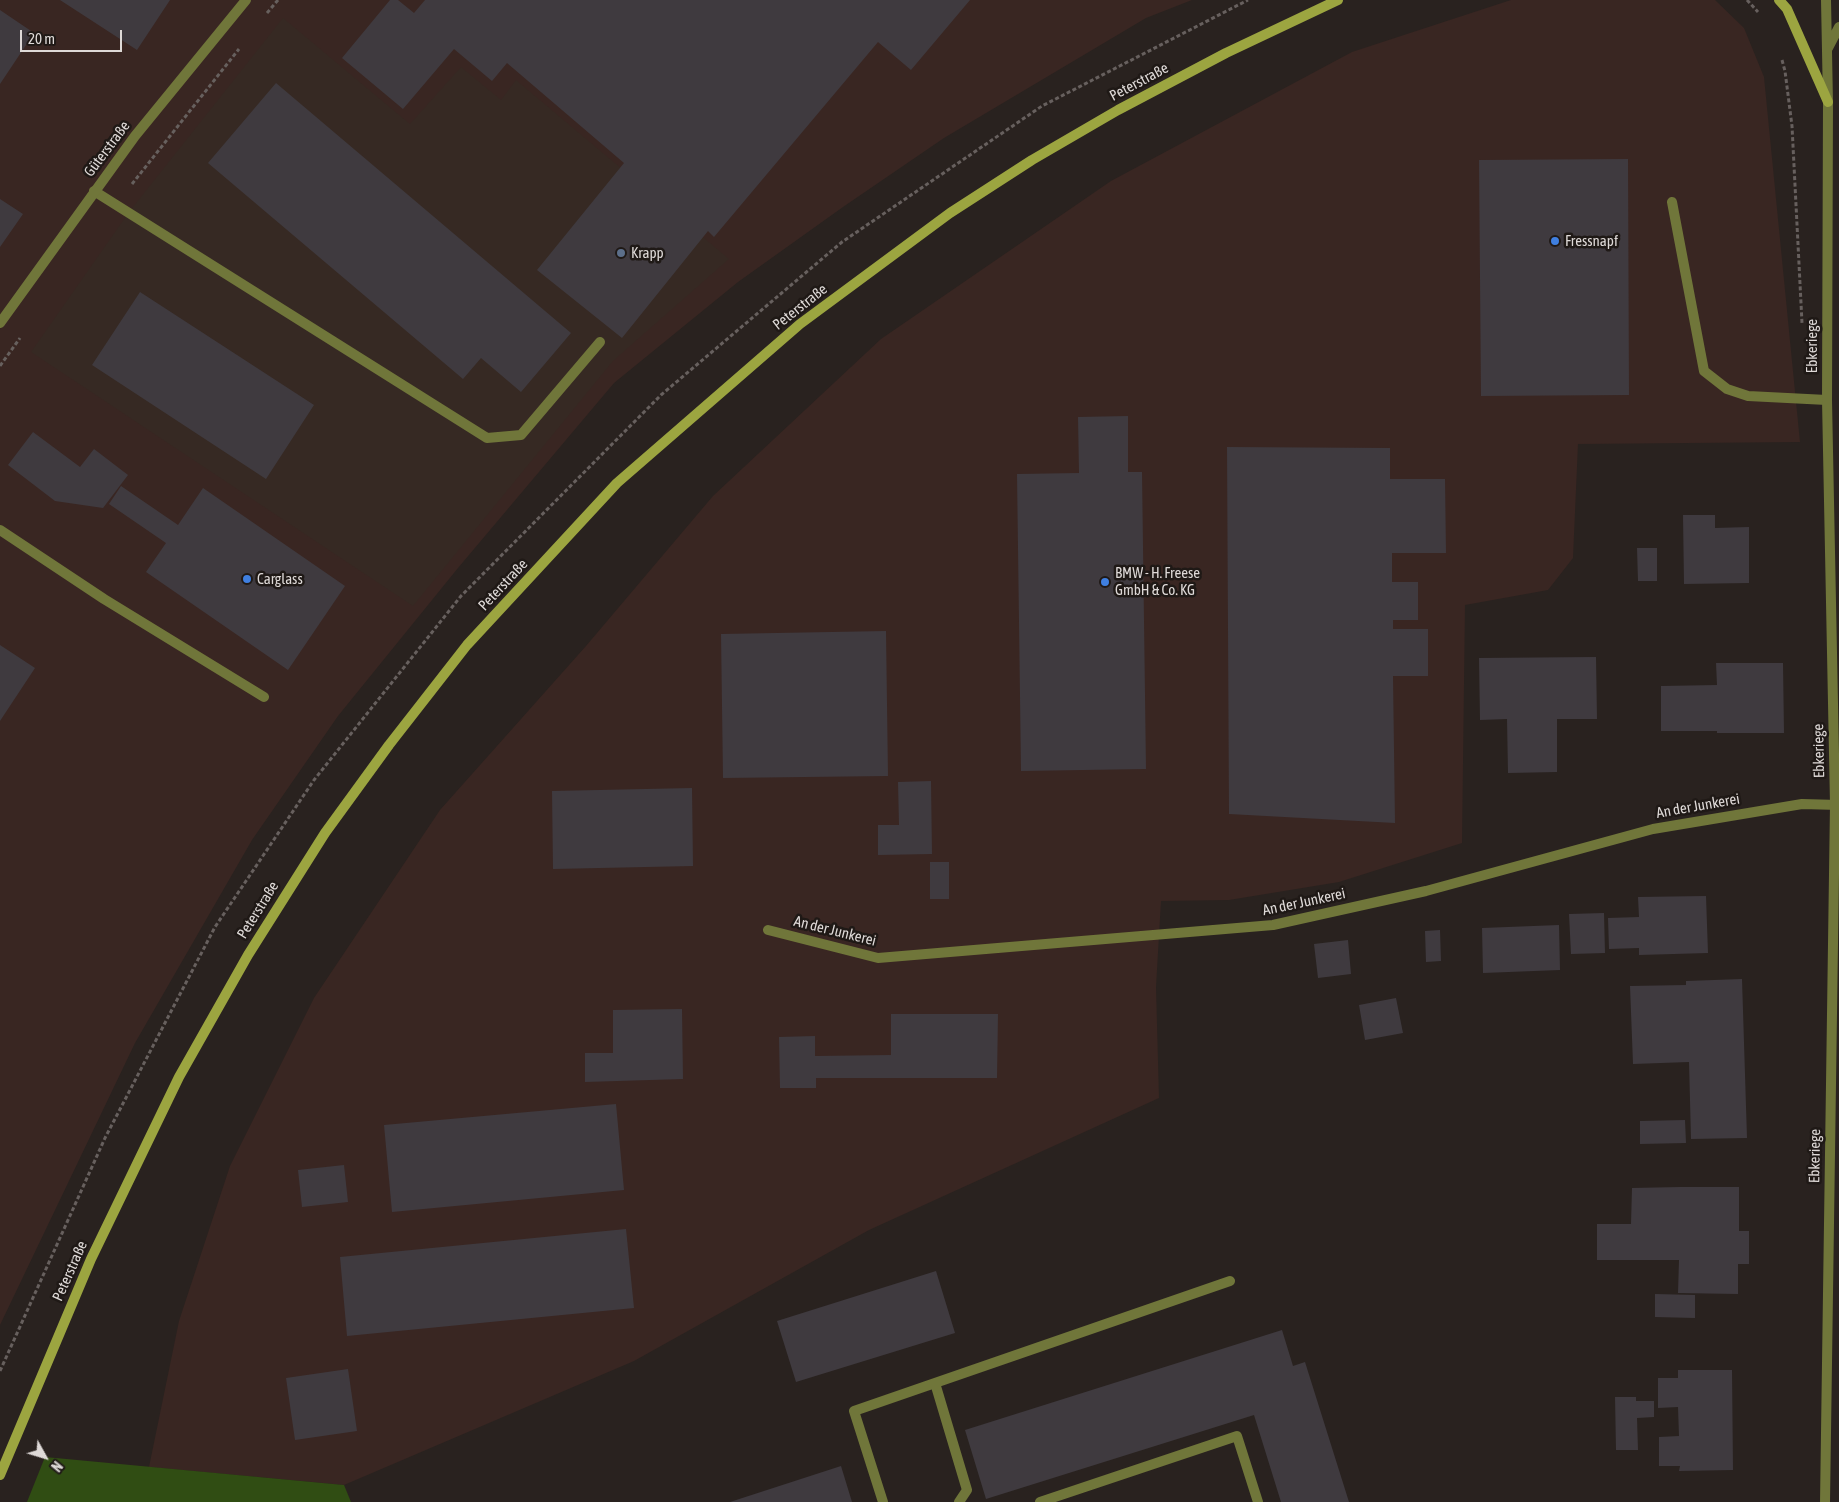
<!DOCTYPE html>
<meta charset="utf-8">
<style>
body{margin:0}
#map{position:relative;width:1839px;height:1502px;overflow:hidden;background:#29221f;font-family:"Asap Condensed",sans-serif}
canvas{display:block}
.north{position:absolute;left:20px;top:1432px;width:50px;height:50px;-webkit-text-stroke:4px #1f1916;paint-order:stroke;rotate:129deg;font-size:14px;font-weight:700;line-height:20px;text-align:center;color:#ded9d7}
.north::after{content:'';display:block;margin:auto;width:18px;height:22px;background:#ded9d7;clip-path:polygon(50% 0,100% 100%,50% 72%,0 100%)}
.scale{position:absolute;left:20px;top:30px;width:102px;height:22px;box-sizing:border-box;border:2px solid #ded9d7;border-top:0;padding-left:6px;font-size:15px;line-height:18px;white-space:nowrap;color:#ded9d7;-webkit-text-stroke:4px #1f1916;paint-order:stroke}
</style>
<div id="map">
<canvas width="1839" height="1502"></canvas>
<div class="north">N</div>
<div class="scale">20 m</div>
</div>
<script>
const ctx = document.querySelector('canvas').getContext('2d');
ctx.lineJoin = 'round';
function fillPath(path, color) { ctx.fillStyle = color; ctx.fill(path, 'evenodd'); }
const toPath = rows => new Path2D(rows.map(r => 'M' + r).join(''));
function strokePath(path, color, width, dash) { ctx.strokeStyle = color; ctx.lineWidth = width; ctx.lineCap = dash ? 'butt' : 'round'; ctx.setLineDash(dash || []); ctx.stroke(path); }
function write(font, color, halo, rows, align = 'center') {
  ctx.font = font + ' "Asap Condensed",sans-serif'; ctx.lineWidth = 5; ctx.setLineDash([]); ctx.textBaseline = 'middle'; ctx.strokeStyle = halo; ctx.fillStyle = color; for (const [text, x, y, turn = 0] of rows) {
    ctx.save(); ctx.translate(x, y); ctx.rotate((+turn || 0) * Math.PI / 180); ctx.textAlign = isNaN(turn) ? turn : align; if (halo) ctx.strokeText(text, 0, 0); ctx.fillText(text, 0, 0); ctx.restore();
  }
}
fillPath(toPath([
 [0,0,1192,0,1146,18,944,138,843,207,738,282,614,383,458,568,338,716,252,840,135,1043,0,1325],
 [1511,0,1715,0,1744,28,1764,77,1800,442,1578,444,1573,558,1548,590,1465,605,1462,843,1339,882,1229,900,1161,901,1156,987,1159,1098,869,1230,634,1361,344,1485,149,1467,179,1321,230,1166,314,998,440,810,586,646,713,496,881,339,1111,181,1352,52]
]), '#392622');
fillPath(toPath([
 [283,18,410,124,461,67,501,100,516,80,729,259,613,361,413,606,31,352,129,212]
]), '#362923');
fillPath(toPath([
 [45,1457,344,1485,351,1502,27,1502]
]), '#304d13');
fillPath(toPath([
 [60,0,170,0,137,50],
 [390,0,398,0,414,13,425,0,970,0,911,70,878,42,714,237,708,231,622,338,537,270,624,163,507,63,492,81,454,49,403,109,342,58],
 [0,10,34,33,0,84],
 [276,83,571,333,521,392,481,358,463,379,208,163],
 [1628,159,1629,395,1481,396,1479,160],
 [0,199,23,214,0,247],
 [140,292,314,405,266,479,92,365],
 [1128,416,1128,472,1142,472,1146,769,1021,771,1017,474,1079,473,1078,417],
 [33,432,80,467,94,449,128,475,103,508,55,501,8,465],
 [1227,447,1390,448,1390,479,1445,479,1446,553,1392,553,1392,582,1418,582,1418,620,1393,620,1393,629,1428,629,1428,676,1393,676,1395,823,1229,814],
 [121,486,178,525,203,488,345,586,288,670,146,572,166,543,109,504],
 [1683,515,1715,515,1715,528,1749,527,1749,583,1684,584],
 [1637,548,1657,548,1657,581,1638,581],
 [886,631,888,776,723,778,721,634],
 [0,645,35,668,0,721],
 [1596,657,1597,719,1557,719,1557,772,1508,773,1507,719,1480,720,1479,658],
 [1716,663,1783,663,1784,733,1717,733,1717,731,1661,731,1661,686,1717,685],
 [931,781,932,854,878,855,878,825,899,825,898,782],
 [692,788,693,866,553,869,552,791],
 [930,862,949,862,949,899,930,899],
 [1706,896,1708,953,1639,955,1639,948,1609,949,1608,918,1639,917,1638,897],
 [1604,913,1605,953,1571,954,1569,914],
 [1559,925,1560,970,1483,973,1482,928],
 [1440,930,1441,961,1426,962,1425,931],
 [1348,940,1351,974,1318,978,1314,944],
 [1742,979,1747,1138,1691,1139,1689,1062,1633,1064,1630,986,1686,985,1686,981],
 [1396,998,1403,1033,1365,1040,1359,1005],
 [682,1009,683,1079,585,1082,585,1053,613,1053,613,1010],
 [891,1014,998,1014,997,1078,816,1078,816,1088,780,1088,779,1037,815,1036,815,1056,891,1055],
 [616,1104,624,1190,392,1212,384,1125],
 [1685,1120,1686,1143,1640,1144,1640,1121],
 [344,1165,348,1202,302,1207,298,1170],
 [1680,1187,1739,1187,1739,1231,1749,1231,1749,1264,1738,1264,1738,1294,1678,1293,1679,1260,1597,1260,1597,1224,1631,1224,1632,1188],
 [626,1229,634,1308,347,1336,340,1257],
 [936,1271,955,1333,796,1382,777,1321],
 [1655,1294,1695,1295,1695,1318,1655,1317],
 [1282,1330,1293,1366,1305,1362,1349,1502,1281,1502,1254,1415,986,1499,965,1430],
 [348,1369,357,1431,295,1440,286,1378],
 [1678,1370,1732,1370,1733,1470,1679,1471,1680,1466,1659,1466,1659,1437,1679,1436,1678,1407,1658,1408,1658,1378,1678,1378],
 [1615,1397,1636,1397,1636,1401,1654,1401,1654,1417,1637,1418,1638,1450,1616,1450],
 [841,1466,852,1502,730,1502]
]), '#3f3a3f');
strokePath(toPath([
 [1747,0,1758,12],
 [267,13,278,0],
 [1782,60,1785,71,1792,126,1802,323],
 [132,184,239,49],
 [0,366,20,338],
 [0,1371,105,1138,215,927,314,780,461,596,661,395,842,242,1042,106,1248,0]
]), '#67605e', 3, [4, 2.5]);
strokePath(toPath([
 [94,191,487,438,521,435,600,342],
 [1672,202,1704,371,1727,389,1748,396,1827,400],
 [0,530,104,599,264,697],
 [935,1383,967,1490,959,1502],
 [883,1502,854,1411,1230,1281],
 [1040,1502,1237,1436,1258,1502]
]), '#70763a', 10);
strokePath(toPath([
 [0,323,135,136,246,0],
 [768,930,878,958,1273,925,1426,891,1653,829,1802,804,1839,805]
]), '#70763a', 10);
strokePath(toPath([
 [1828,48,1839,27],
 [1825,1502,1835,804,1827,400,1828,102,1826,0]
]), '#70763a', 10);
strokePath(toPath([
 [1779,0,1787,9,1828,102],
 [0,1475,91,1259,179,1077,248,955,325,833,389,745,467,645,617,483,800,324,950,213,1032,160,1118,110,1226,53,1338,0]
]), '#9ca540', 10);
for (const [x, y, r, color] of [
 [1555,241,5,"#3f7fe0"],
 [621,253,5,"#5c6f8a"],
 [247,579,5,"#3f7fe0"],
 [1105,582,5,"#3f7fe0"]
]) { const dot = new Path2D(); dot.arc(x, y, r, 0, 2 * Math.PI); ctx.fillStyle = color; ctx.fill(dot); strokePath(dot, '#1f1916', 2); }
write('15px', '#ded9d7', '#1f1916', [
 ["Peterstraße",1139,82,-28],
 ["Güterstraße",107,149,-53],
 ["Peterstraße",800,307,-38],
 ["Ebkeriege",1812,346,-90],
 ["Peterstraße",503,585,-47],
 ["Ebkeriege",1819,751,-91],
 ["An der Junkerei",1698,806,-10],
 ["An der Junkerei",1304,902,-12],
 ["Peterstraße",258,910,-58],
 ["An der Junkerei",835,931,14],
 ["Ebkeriege",1815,1156,-89],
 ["Peterstraße",70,1271,-66]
]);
write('15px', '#ded9d7', '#1f1916', [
 ["Fressnapf",1565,241],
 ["Krapp",631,253],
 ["BMW - H. Freese",1115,573],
 ["GmbH & Co. KG",1115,590],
 ["Carglass",257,579]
], 'left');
</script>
